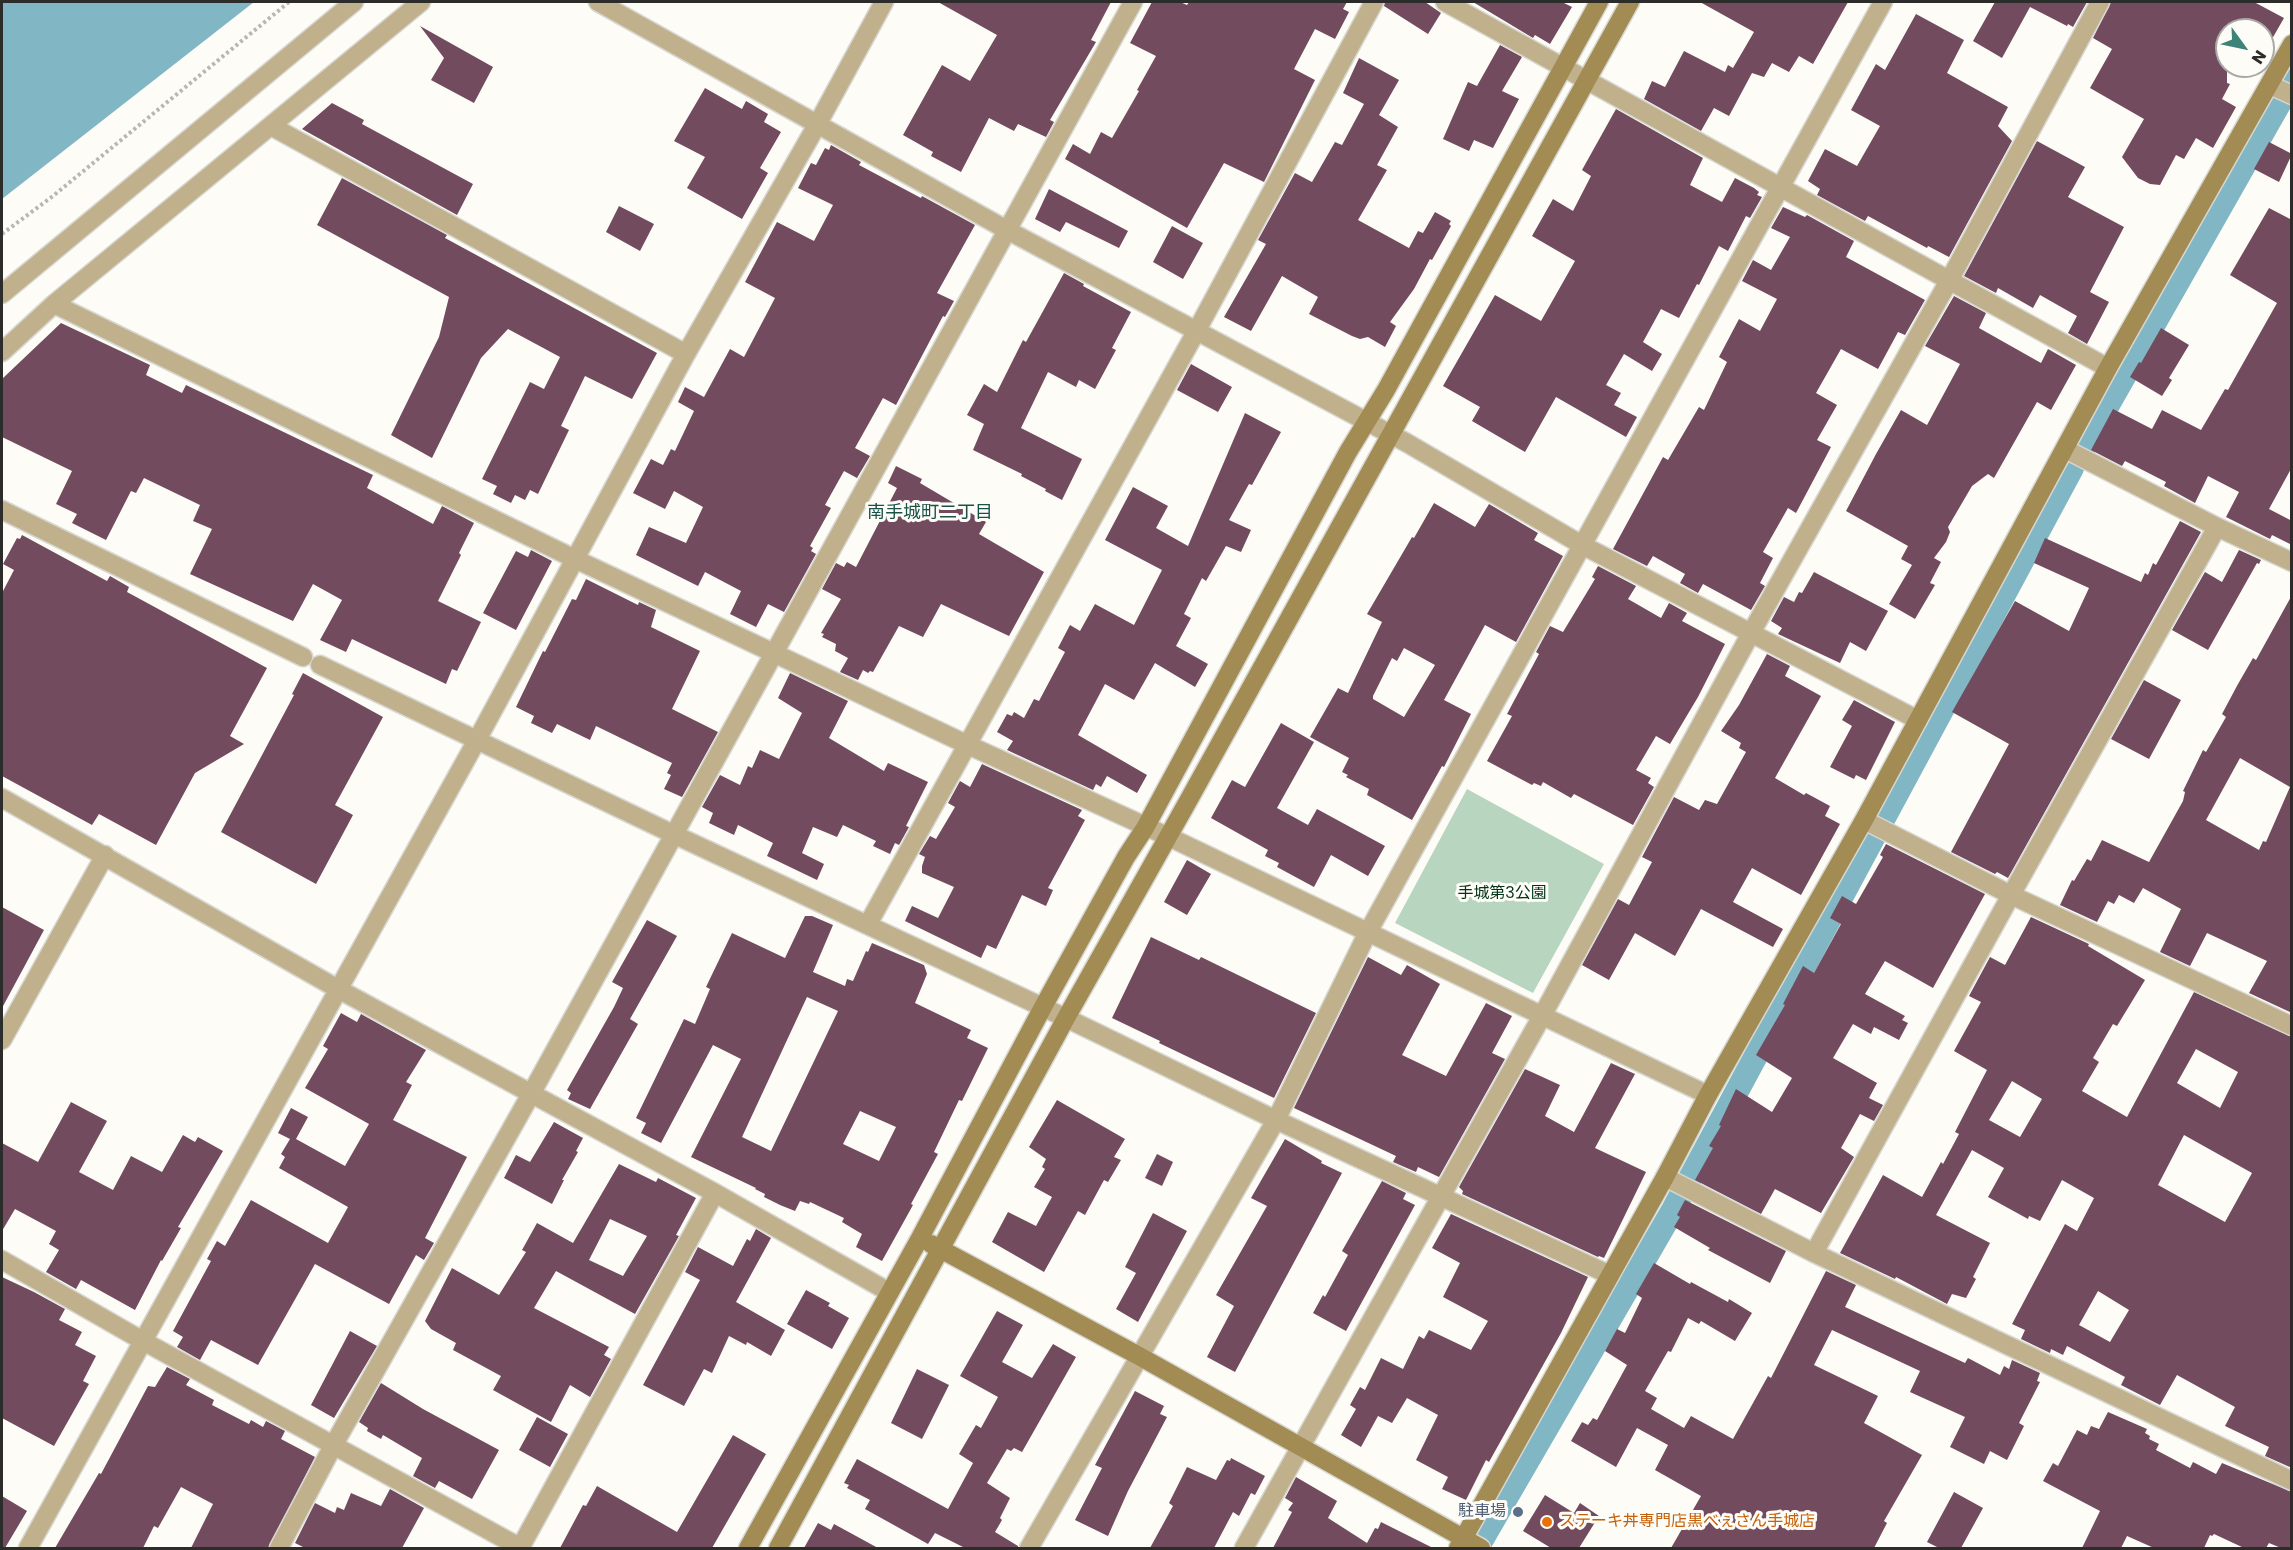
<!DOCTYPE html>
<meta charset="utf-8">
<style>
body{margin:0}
#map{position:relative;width:2293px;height:1550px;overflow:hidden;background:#fdfcf7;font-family:Poppins,sans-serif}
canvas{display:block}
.frame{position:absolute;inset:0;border:3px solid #2c2c2a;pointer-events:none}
.north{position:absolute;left:2215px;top:18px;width:60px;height:60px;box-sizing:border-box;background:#fdfcf7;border:2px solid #a9a9a5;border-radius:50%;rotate:123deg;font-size:16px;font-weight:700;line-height:24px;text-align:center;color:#2c2c2a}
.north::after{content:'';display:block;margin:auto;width:21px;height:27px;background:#3e8377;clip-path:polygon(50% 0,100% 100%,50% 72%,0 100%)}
</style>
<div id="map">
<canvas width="2293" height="1550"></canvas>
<div class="frame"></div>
<div class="north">N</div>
</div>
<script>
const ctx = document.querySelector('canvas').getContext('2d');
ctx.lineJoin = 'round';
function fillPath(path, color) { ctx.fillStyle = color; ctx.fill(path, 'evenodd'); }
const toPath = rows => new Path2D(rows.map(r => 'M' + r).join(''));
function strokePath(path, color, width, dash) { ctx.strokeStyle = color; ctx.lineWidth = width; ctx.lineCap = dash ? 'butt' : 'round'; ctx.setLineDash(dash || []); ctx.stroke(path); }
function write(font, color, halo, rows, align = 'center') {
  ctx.font = font + ' Poppins,"Noto Sans JP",sans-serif'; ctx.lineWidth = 6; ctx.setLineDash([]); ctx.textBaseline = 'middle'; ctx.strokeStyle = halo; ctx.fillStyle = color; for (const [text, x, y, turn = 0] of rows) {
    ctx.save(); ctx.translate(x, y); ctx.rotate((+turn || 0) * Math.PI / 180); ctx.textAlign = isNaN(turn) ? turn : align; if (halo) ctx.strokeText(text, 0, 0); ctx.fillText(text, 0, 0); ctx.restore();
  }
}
fillPath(toPath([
 [1467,789,1604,864,1533,993,1395,923]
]), '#b8d5c0');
fillPath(toPath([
 [2,2,254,2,2,199]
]), '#81b6c4');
strokePath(toPath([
 [2084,447,2292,81],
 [1477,1548,1673,1210,2072,468]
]), '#81b6c4', 24);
fillPath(toPath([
 [938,2,1111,2,1091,40,1096,42,1050,120,1054,122,1046,137,1018,124,1014,131,989,118,961,172,931,156,933,152,903,135,942,65,970,81,997,35],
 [1152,2,1180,2,1187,5,1189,2,1347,2,1343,9,1349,12,1335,39,1315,29,1294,69,1315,80,1264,182,1224,163,1187,228,1065,159,1073,144,1090,154,1101,132,1112,138,1139,91,1137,90,1156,56,1130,43],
 [1385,2,1425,2,1441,13,1428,34,1384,6],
 [1473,2,1562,2,1572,7,1550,44,1535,35,1533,38],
 [1700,2,1848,2,1813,64,1799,56,1789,72,1772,63,1764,77,1752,73,1729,116,1714,108,1701,131,1644,99,1652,81,1665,87,1684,51,1725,72,1728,65,1733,68,1754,32],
 [1995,2,2087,2,2073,27,2068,24,2067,26,2030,7,2002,58,1973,41],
 [2111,2,2254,2,2284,18,2272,39,2263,34,2263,30,2227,30,2227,83,2230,84,2222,99,2236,107,2213,148,2196,138,2184,159,2176,155,2160,185,2150,184,2138,178,2122,157,2144,119,2090,88,2112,49,2093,38],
 [1916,14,1964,40,1947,73,2008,107,1998,126,2012,141,1949,257,1928,246,1927,248,1868,216,1865,221,1817,195,1820,189,1808,181,1825,149,1857,166,1880,126,1851,110,1876,64,1885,70],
 [420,26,493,67,474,103,431,80,444,58],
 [1500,45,1522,57,1502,91,1519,99,1493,148,1474,140,1469,151,1443,139,1468,82,1477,86],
 [1359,58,1399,80,1379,115,1398,127,1377,165,1387,170,1358,220,1409,248,1418,231,1423,233,1435,212,1451,221,1449,224,1451,226,1432,260,1430,259,1414,289,1390,322,1396,326,1385,347,1368,337,1360,339,1352,336,1309,314,1318,297,1282,276,1251,331,1224,317,1266,244,1258,240,1295,173,1312,182,1335,142,1342,145,1364,104,1343,93],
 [705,88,742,109,746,101,768,114,764,122,781,132,760,168,768,173,742,219,687,188,705,157,674,141],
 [332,103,364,120,362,124,473,184,457,215,302,129],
 [1616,109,1703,158,1690,185,1722,202,1735,178,1754,188,1759,192,1757,195,1762,197,1750,218,1746,216,1728,251,1719,246,1699,285,1697,284,1679,318,1661,309,1643,342,1662,354,1652,371,1624,354,1606,385,1621,393,1614,405,1637,417,1626,437,1556,397,1525,452,1472,421,1480,407,1443,386,1495,295,1541,321,1575,261,1532,236,1553,199,1573,211,1591,176,1582,170],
 [2037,141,2085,167,2068,197,2124,227,2090,292,2109,302,2087,344,2068,333,2077,316,2040,295,2033,308,1998,288,1996,293,1964,276],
 [2269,142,2292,154,2279,182,2254,169],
 [831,145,861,162,859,165,921,198,922,196,975,225,937,293,954,301,945,317,943,316,896,405,883,398,855,448,870,456,857,478,844,471,825,505,831,508,810,546,813,548,811,551,816,554,784,612,768,604,756,627,730,614,741,591,705,572,698,586,636,555,649,527,686,543,703,507,674,491,665,509,633,493,651,459,663,465,671,449,675,451,694,411,678,402,685,387,704,397,730,349,744,357,775,298,745,282,777,222,814,241,833,205,798,188,811,163,816,165,825,148,829,150],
 [342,178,447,235,445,238,657,353,632,399,585,376,561,426,569,430,538,494,530,490,525,500,515,495,511,503,493,494,497,486,482,479,530,382,544,389,560,357,508,329,481,358,432,458,391,435,439,337,449,297,317,225],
 [1049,189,1128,231,1119,248,1066,222,1060,232,1035,219],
 [619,206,654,224,640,251,606,232],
 [1783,207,1805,217,1807,215,1854,241,1846,257,1925,300,1905,335,1898,332,1878,369,1841,349,1816,393,1837,405,1817,440,1831,447,1796,513,1788,508,1763,552,1773,558,1760,583,1765,586,1751,610,1703,584,1698,593,1680,583,1685,574,1653,556,1647,566,1613,549,1663,457,1668,460,1699,407,1704,410,1727,362,1719,357,1739,319,1760,331,1777,299,1742,281,1753,260,1771,270,1790,237,1771,228],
 [2269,208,2292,220,2292,467,2269,509,2292,521,2292,545,2272,535,2270,539,2226,517,2239,492,2208,476,2195,503,2164,486,2166,482,2125,461,2122,466,2091,450,2113,409,2152,429,2162,410,2201,430,2225,389,2228,390,2277,303,2230,275],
 [1172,226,1203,243,1183,279,1153,262],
 [1064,273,1084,284,1083,286,1131,312,1112,348,1116,350,1095,389,1079,380,1076,387,1048,372,1021,428,1082,459,1062,500,1045,491,1046,489,1021,476,1022,474,973,450,984,424,967,415,984,384,997,392,1023,340,1026,342],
 [1954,296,1986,313,1979,328,2041,363,2048,349,2076,365,2051,410,2037,402,1994,478,1988,474,1972,486,1948,527,1950,532,1946,542,1934,558,1941,562,1930,583,1935,585,1915,619,1889,604,1912,565,1901,559,1908,546,1846,511,1876,454,1901,410,1927,425,1960,364,1925,346],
 [61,323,150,365,146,375,182,393,186,385,373,475,367,488,433,524,442,506,474,523,459,553,461,555,438,601,481,622,457,671,452,669,446,684,352,639,346,652,320,640,342,600,313,584,293,621,190,574,212,529,193,521,200,505,144,478,136,493,131,491,106,540,72,523,77,514,56,504,72,471,2,437,2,379],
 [2161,328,2189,345,2169,378,2172,380,2162,396,2130,377,2139,362,2141,363],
 [1191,364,1232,387,1218,412,1177,390],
 [1245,413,1281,432,1252,485,1249,484,1229,520,1251,530,1241,552,1226,546,1206,581,1202,578,1184,614,1191,618,1176,646,1208,664,1195,687,1155,663,1134,700,1105,684,1078,735,1147,775,1137,793,1107,776,1101,787,1096,784,1093,790,1007,750,1013,741,997,732,1007,714,1012,716,1014,712,1024,718,1034,699,1039,701,1065,652,1058,648,1070,625,1080,631,1095,604,1134,625,1162,570,1105,540,1133,487,1168,506,1156,528,1188,546],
 [896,466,922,479,920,483,986,522,979,534,1044,572,1009,636,941,604,923,637,899,626,873,672,870,671,868,673,863,670,858,680,840,672,848,658,835,651,836,644,822,637,824,634,821,633,841,599,822,589,836,563,844,567,847,562,856,567,897,488,888,483],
 [1434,503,1475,527,1489,504,1538,533,1534,540,1563,556,1516,642,1485,625,1444,700,1471,714,1444,767,1442,766,1412,820,1367,795,1369,789,1346,777,1348,775,1342,772,1349,758,1310,737,1338,688,1348,693,1382,622,1367,614,1412,537,1414,538],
 [1404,648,1435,665,1404,717,1373,699,1373,696,1392,658,1397,661],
 [2180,521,2201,532,2008,878,1997,872,1995,874,1951,852,2009,744,1952,712,2015,601,2069,631,2089,588,2034,563,2045,538,2141,582,2145,573,2148,575,2153,563,2156,565],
 [22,535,107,581,110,576,129,587,127,592,267,668,230,736,244,744,195,773,156,845,99,814,92,825,2,776,2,593,14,570,3,564,17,538,20,539],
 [531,550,552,561,516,630,483,613,516,551,528,557],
 [2239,550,2261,560,2259,564,2257,563,2208,650,2172,630,2205,572,2222,582],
 [1598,566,1636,586,1628,599,1661,618,1669,603,1687,613,1682,621,1725,644,1698,697,1670,744,1656,736,1636,770,1651,778,1648,783,1654,787,1633,825,1574,794,1571,798,1543,782,1541,786,1534,783,1532,785,1487,761,1512,716,1507,714,1539,654,1536,652,1550,626,1563,632,1595,579,1592,577],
 [1814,572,1888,611,1866,651,1850,642,1840,663,1778,634,1782,628,1771,621,1784,597,1794,602,1799,592,1802,593],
 [586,579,638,605,639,602,656,610,651,627,700,651,672,709,718,732,682,797,664,789,671,775,667,773,672,763,596,726,590,740,557,724,552,733,531,723,534,716,516,707,543,651,545,652,572,599,576,600],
 [2292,595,2292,1013,2249,993,2267,961,2207,933,2190,966,2160,952,2181,909,2143,888,2134,903,2119,895,2114,904,2108,901,2097,922,2060,905,2072,880,2074,881,2087,859,2091,861,2102,840,2149,862,2183,801,2185,792,2183,791,2203,750,2206,752,2226,717,2222,714,2238,684,2253,658,2256,660],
 [2240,758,2290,787,2266,842,2263,841,2259,850,2206,820],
 [1767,654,1790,666,1785,676,1821,696,1775,778,1804,795,1806,793,1830,806,1825,816,1840,824,1801,895,1752,868,1733,902,1783,929,1773,947,1701,909,1675,956,1635,933,1609,980,1582,965,1618,899,1629,905,1652,862,1642,857,1674,797,1699,810,1705,800,1717,804,1746,752,1739,748,1741,743,1721,731,1739,705],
 [303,673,383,717,335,805,353,815,316,884,221,832,294,695,292,694],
 [790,673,848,701,829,738,884,771,888,763,928,782,906,826,909,827,899,845,895,843,890,854,873,846,876,841,843,825,837,837,813,827,802,853,824,864,817,880,767,856,773,843,738,825,734,835,709,823,713,813,702,807,720,775,740,785,748,766,752,768,760,750,779,759,802,713,778,698],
 [2144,680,2181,700,2149,759,2111,739],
 [1854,700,1895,722,1866,780,1856,775,1854,779,1830,767,1852,726,1842,720],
 [1281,723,1314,742,1277,808,1308,825,1317,809,1385,846,1368,876,1331,855,1314,887,1277,867,1279,863,1265,856,1268,850,1211,818,1232,780,1245,787],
 [982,764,1082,810,1078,816,1085,820,1048,888,1053,890,1046,906,1022,895,996,949,987,945,981,958,905,921,912,906,938,918,954,887,922,873,922,866,925,857,919,854,930,836,936,839,955,807,948,803,960,781,970,787],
 [1886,844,1985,894,1933,988,1885,961,1865,994,1905,1016,1902,1020,1908,1023,1899,1040,1874,1027,1871,1034,1853,1024,1833,1058,1877,1083,1869,1098,1883,1105,1874,1121,1860,1114,1841,1148,1854,1157,1821,1213,1775,1189,1761,1214,1695,1180,1713,1148,1709,1146,1721,1126,1719,1125,1736,1089,1772,1112,1792,1078,1756,1055,1785,1005,1783,1004,1803,966,1814,973,1841,924,1830,918,1842,896,1856,904,1883,857,1880,855],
 [1187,860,1211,874,1187,915,1164,902],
 [2,907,44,930,2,1008],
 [805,916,812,916,833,925,813,972,845,986,847,979,853,981,866,951,868,952,872,943,924,965,927,974,915,1003,971,1030,967,1038,988,1048,962,1101,959,1100,934,1152,938,1154,911,1204,913,1205,882,1261,856,1247,862,1234,842,1222,844,1218,810,1202,809,1204,800,1201,795,1211,780,1205,764,1197,765,1194,755,1189,756,1188,691,1157,741,1059,713,1045,661,1143,641,1133,646,1123,636,1118,684,1019,695,1024,710,989,706,987,732,933,785,958],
 [807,997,838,1011,771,1151,742,1137],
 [860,1111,896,1127,879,1161,843,1144],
 [2031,917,2089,944,2088,946,2145,980,2117,1026,2113,1024,2093,1058,2099,1062,2082,1091,2127,1117,2194,992,2292,1037,2292,1468,2265,1456,2269,1447,2225,1426,2235,1407,2177,1375,2160,1405,2121,1385,2125,1377,2067,1346,2063,1355,2051,1349,2050,1353,2021,1339,2025,1330,2012,1324,2065,1224,2077,1231,2094,1198,2062,1180,2040,1221,2029,1216,2028,1219,1988,1197,2004,1168,1972,1150,1936,1215,1990,1243,1973,1277,1976,1279,1966,1298,1952,1294,1947,1304,1896,1277,1895,1279,1840,1253,1883,1175,1922,1197,1941,1162,1943,1164,1959,1134,1955,1132,1987,1070,1954,1051,1981,1002,1969,996,1990,957,2005,965],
 [2196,1049,2238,1072,2220,1108,2177,1083],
 [2012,1081,2042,1099,2020,1137,1989,1120],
 [2184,1135,2252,1173,2225,1222,2158,1185],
 [2098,1291,2129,1310,2110,1342,2079,1325],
 [647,920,677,936,630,1019,638,1024,590,1109,568,1099,571,1093,567,1090,614,1007,623,988,612,982],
 [1151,937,1199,960,1201,957,1316,1013,1274,1098,1159,1043,1160,1041,1112,1018],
 [1368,957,1401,975,1407,965,1440,984,1402,1055,1446,1076,1486,1003,1512,1016,1492,1053,1505,1059,1439,1177,1418,1167,1416,1172,1393,1162,1396,1156,1294,1108],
 [341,1013,357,1022,361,1014,426,1050,406,1082,412,1085,393,1120,467,1157,425,1238,434,1243,424,1260,416,1255,389,1304,315,1264,258,1365,211,1340,200,1360,177,1347,183,1337,173,1331,211,1261,207,1259,217,1241,225,1246,251,1200,328,1243,348,1207,279,1168,285,1157,281,1154,290,1139,278,1133,291,1108,308,1117,296,1139,345,1166,369,1124,305,1088,328,1049,323,1046],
 [1611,1063,1635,1074,1595,1148,1646,1172,1604,1258,1599,1256,1598,1257,1462,1194,1463,1191,1459,1187,1525,1069,1560,1085,1545,1116,1574,1132],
 [1057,1100,1125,1139,1114,1157,1121,1160,1108,1182,1104,1180,1085,1215,1078,1211,1044,1272,992,1242,1008,1212,1036,1226,1052,1197,1034,1187,1045,1169,1042,1167,1046,1159,1029,1147],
 [71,1102,107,1121,79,1172,113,1190,131,1156,162,1172,183,1135,195,1142,198,1137,223,1151,178,1227,181,1228,162,1261,161,1260,135,1310,81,1280,76,1289,46,1272,59,1250,49,1244,56,1231,15,1209,2,1231,2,1143,38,1162],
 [554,1122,583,1138,576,1151,578,1152,562,1180,564,1180,552,1204,504,1178,516,1155,530,1162],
 [1285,1139,1322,1161,1321,1163,1342,1173,1235,1372,1207,1357,1234,1306,1216,1295,1267,1206,1251,1198],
 [1157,1154,1173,1162,1162,1186,1145,1178],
 [619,1164,656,1182,658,1178,696,1198,676,1235,679,1236,635,1314,556,1271,534,1308,609,1347,604,1355,611,1359,590,1397,570,1385,551,1422,493,1390,501,1376,453,1350,456,1343,431,1329,425,1321,452,1268,499,1295,526,1252,522,1250,537,1223,573,1243],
 [610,1219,647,1236,623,1276,589,1260],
 [1382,1181,1406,1193,1403,1199,1415,1205,1346,1331,1313,1313,1323,1295,1325,1297,1348,1255,1342,1251],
 [1685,1200,1786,1251,1770,1283,1708,1250,1710,1248,1674,1227,1680,1217,1677,1215],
 [1153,1213,1187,1231,1138,1322,1116,1309,1136,1273,1125,1267],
 [1451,1214,1588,1277,1561,1333,1489,1462,1486,1460,1466,1500,1442,1489,1448,1477,1416,1460,1438,1415,1407,1398,1392,1423,1378,1416,1361,1447,1341,1435,1356,1409,1350,1405,1360,1387,1365,1390,1381,1358,1403,1369,1419,1336,1424,1339,1429,1330,1471,1350,1488,1321,1443,1297,1460,1263,1432,1248],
 [756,1229,771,1238,736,1302,785,1330,771,1356,747,1342,746,1345,729,1336,712,1373,704,1369,684,1406,643,1385,700,1280,685,1272,698,1247,733,1266,747,1239,750,1241],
 [1654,1263,1690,1284,1691,1282,1728,1302,1729,1299,1752,1313,1735,1341,1701,1321,1699,1324,1688,1318,1671,1352,1668,1351,1645,1391,1657,1398,1651,1409,1684,1428,1691,1416,1733,1439,1768,1376,1771,1378,1826,1271,1856,1285,1845,1307,1965,1363,1968,1358,2000,1375,2004,1366,2009,1369,2012,1360,2040,1373,2037,1381,2040,1382,2019,1423,2024,1426,2007,1460,1990,1451,1984,1464,1950,1447,1965,1417,1910,1392,1920,1371,1832,1330,1814,1365,1878,1396,1864,1423,1922,1455,1884,1521,1887,1523,1874,1548,1671,1548,1701,1496,1655,1470,1668,1445,1637,1428,1616,1467,1571,1441,1582,1422,1588,1425,1593,1418,1597,1420,1627,1365,1605,1351,1617,1329,1625,1333,1642,1298,1636,1294],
 [2,1277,34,1292,65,1309,59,1320,82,1332,75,1345,96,1356,83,1381,89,1384,54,1446,2,1418],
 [806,1290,830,1303,828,1306,849,1318,832,1349,787,1324],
 [997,1311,1023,1325,1002,1362,1032,1378,1053,1344,1076,1357,1022,1452,1014,1448,1011,1451,1007,1449,987,1483,1010,1498,1000,1518,1002,1520,995,1532,1018,1546,1018,1548,965,1548,935,1533,928,1544,865,1509,870,1500,847,1488,849,1485,844,1483,857,1459,948,1509,973,1463,959,1454,976,1425,981,1428,998,1397,960,1376],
 [350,1331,377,1346,334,1418,311,1405],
 [167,1367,190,1379,186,1385,214,1400,212,1405,249,1424,251,1420,263,1427,266,1421,285,1431,281,1439,315,1457,268,1548,191,1548,213,1504,181,1487,158,1528,154,1526,143,1548,55,1548,99,1473,101,1474,148,1386,155,1387],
 [917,1369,949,1385,922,1439,891,1423],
 [381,1383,423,1409,499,1450,472,1499,439,1481,435,1488,413,1476,422,1458,383,1435,381,1439,367,1431,368,1428,359,1422],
 [1135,1391,1164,1406,1160,1414,1167,1417,1128,1491,1108,1536,1075,1520,1102,1468,1095,1465],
 [2108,1412,2147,1429,2145,1433,2150,1436,2149,1439,2159,1444,2156,1450,2190,1468,2193,1462,2216,1474,2222,1463,2292,1492,2292,1548,2281,1548,2269,1543,2266,1548,2244,1548,2214,1534,2212,1536,2210,1535,2204,1548,2154,1548,2127,1536,2121,1548,2082,1548,2100,1511,2043,1481,2053,1463,2058,1466,2077,1430,2087,1435,2091,1426,2099,1429],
 [537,1417,568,1434,550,1467,519,1450],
 [733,1435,766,1454,712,1548,560,1548,583,1505,586,1506,597,1486,677,1532],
 [1231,1458,1265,1476,1255,1495,1251,1493,1239,1516,1233,1512,1214,1548,1150,1548,1173,1506,1169,1503,1187,1467,1216,1480,1227,1460,1230,1461],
 [1296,1477,1337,1501,1328,1518,1367,1543,1375,1528,1378,1529,1381,1522,1433,1548,1273,1548,1292,1512,1288,1510,1293,1503,1285,1498],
 [390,1489,424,1508,402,1548,305,1548,295,1543,315,1503,335,1513,337,1507,344,1510,351,1493,381,1506],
 [1954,1492,1983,1508,1961,1548,1939,1548,1927,1542],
 [1545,1495,1574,1513,1580,1503,1599,1516,1579,1548,1551,1548,1523,1531],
 [2,1496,27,1511,5,1548,2,1548],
 [818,1523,831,1530,834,1524,878,1548,804,1548]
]), '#724b5e');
const street = toPath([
 [598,2,1007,230,1407,443,1582,545,1918,720],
 [1445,2,2108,368],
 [2270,85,2292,95],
 [271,126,686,354],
 [2,294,354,2],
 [54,304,575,559,968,745,1169,837,1708,1095],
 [2,352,54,304,421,2],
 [2065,449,2217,527,2292,562],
 [2,510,303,657],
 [320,665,673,834,1066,1018,1276,1120,1610,1275],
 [2,798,338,989,715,1193,889,1292],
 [1864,820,2011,895,2292,1026],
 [868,924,1197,330,1374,2],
 [2,1040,105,855],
 [1665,1177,1814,1253,2292,1481],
 [1814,1253,2011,895,2217,527],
 [2,1260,143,1341,521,1548],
 [28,1548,477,740,686,354,817,125,884,2],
 [279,1548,333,1446,531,1094,1133,2],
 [520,1548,715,1193],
 [1029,1548,1276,1120,1368,932,1883,2],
 [1244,1548,1542,1016,1751,633,1950,279,2100,2]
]);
const secondary = toPath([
 [931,1244,1139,1356,1481,1548],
 [748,1548,920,1238,1043,1007,1126,857,1145,828,1348,452,1386,390,1599,2],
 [778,1548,1066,1018,1187,803,1630,2],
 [1458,1548,1665,1177,1708,1095,1864,820,2108,368,2292,44]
]);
strokePath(street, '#d7d7d2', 21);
strokePath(secondary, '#d7d7d2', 21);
strokePath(toPath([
 [2,234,53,196,289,2]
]), '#b8b7b3', 4, [3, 3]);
strokePath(street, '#c0b18c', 18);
strokePath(secondary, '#a38c53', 18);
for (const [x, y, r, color] of [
 [1518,1512,6,"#5c6f8a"],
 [1547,1522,6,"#e8710a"]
]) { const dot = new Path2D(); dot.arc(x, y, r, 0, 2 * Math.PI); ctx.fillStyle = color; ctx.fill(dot); strokePath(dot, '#fdfcf7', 2); }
write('16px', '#003319', '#fdfcf7', [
 ["手城第3公園",1502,894]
]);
write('16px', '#4e5e75', '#fdfcf7', [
 ["駐車場",1506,1512]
], 'right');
write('16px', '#c56008', '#fdfcf7', [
 ["ステーキ丼専門店黒べぇさん手城店",1559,1522]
], 'left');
write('18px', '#195249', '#fdfcf7', [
 ["南手城町二丁目",930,513]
]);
</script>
